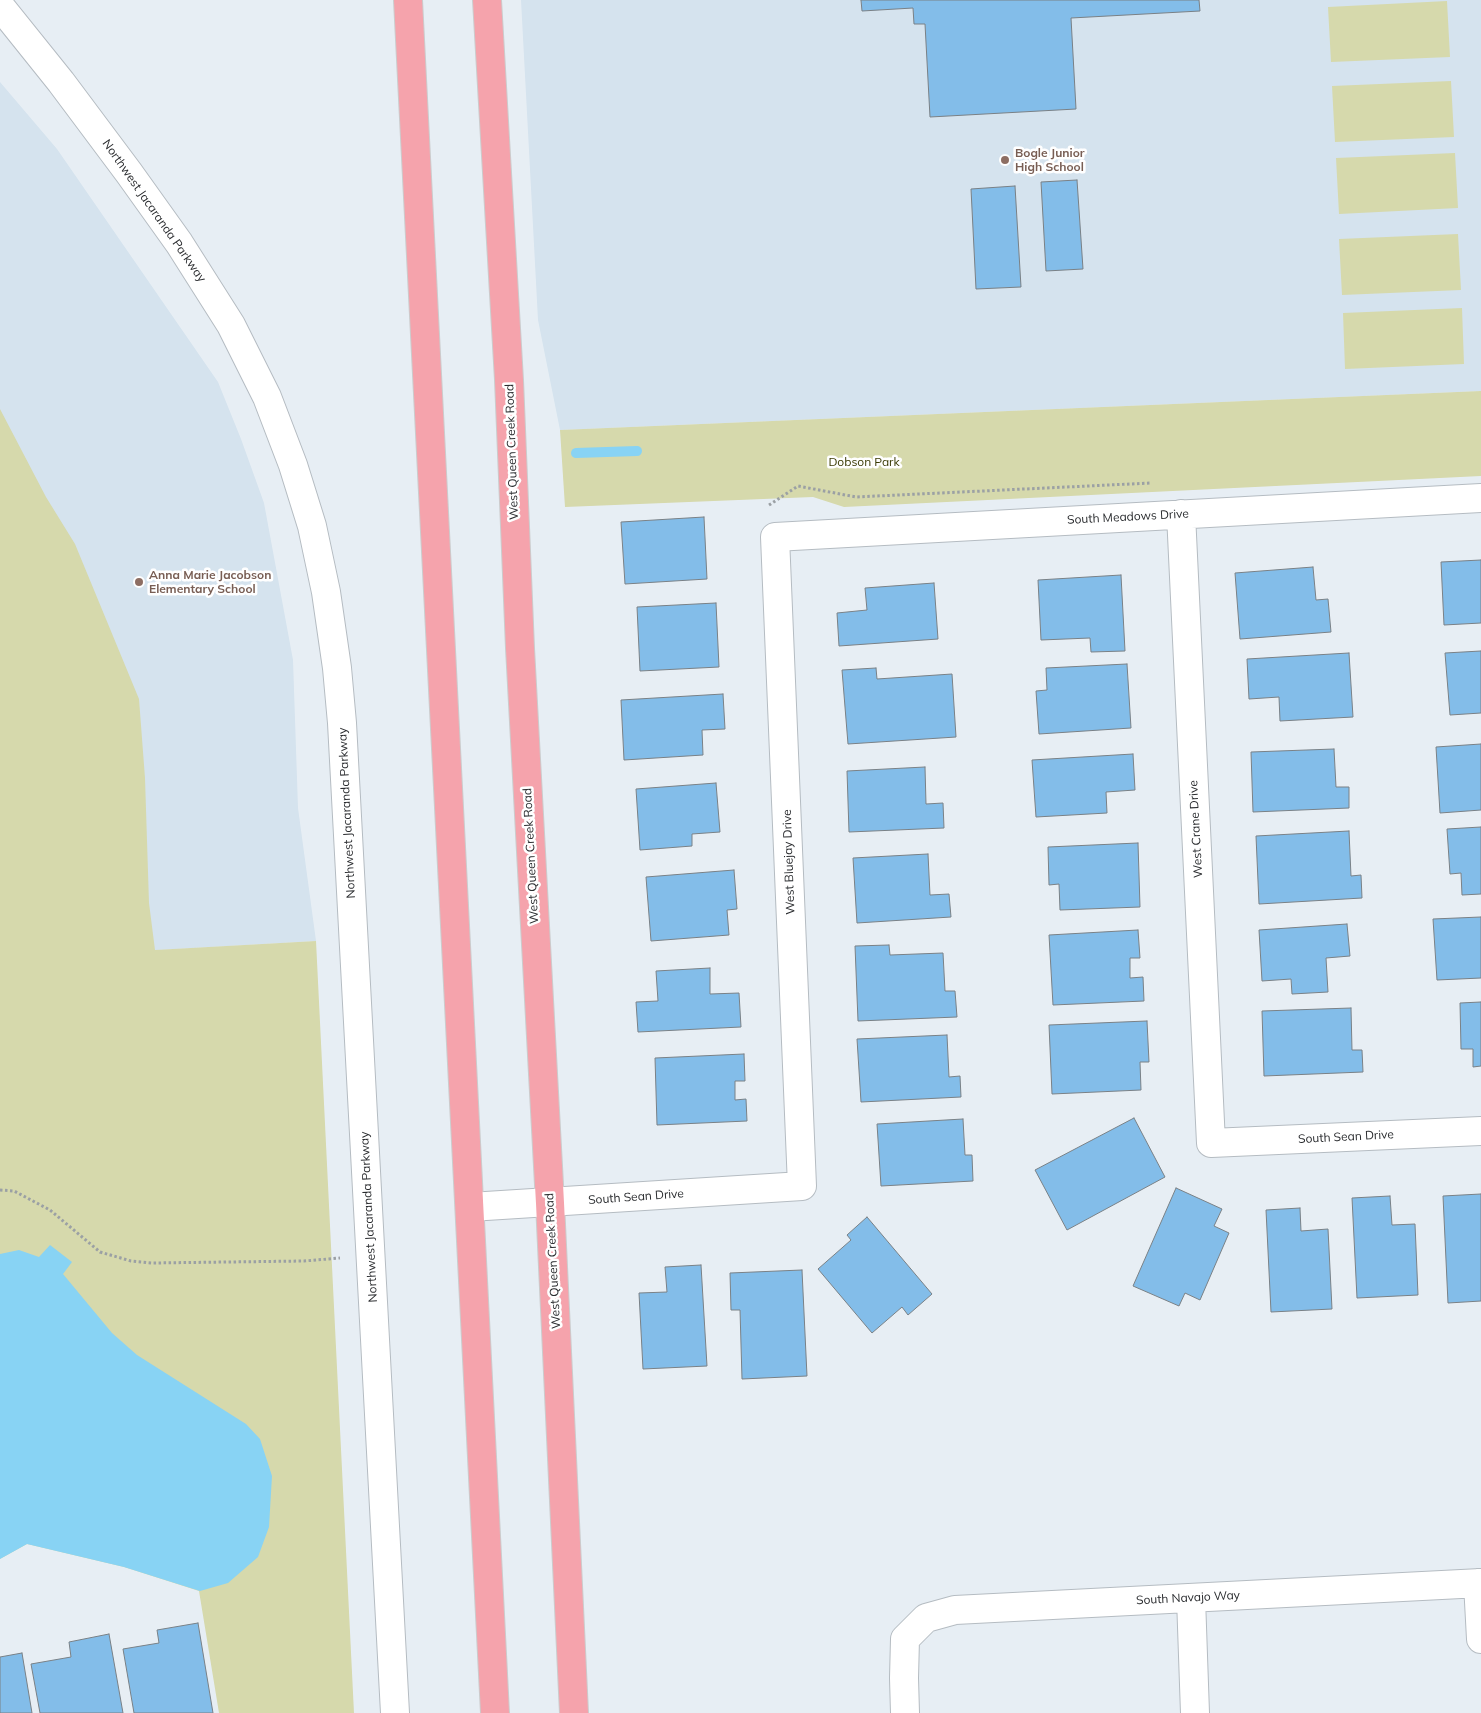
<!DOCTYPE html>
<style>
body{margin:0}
canvas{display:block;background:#e7eef4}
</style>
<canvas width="1481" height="1713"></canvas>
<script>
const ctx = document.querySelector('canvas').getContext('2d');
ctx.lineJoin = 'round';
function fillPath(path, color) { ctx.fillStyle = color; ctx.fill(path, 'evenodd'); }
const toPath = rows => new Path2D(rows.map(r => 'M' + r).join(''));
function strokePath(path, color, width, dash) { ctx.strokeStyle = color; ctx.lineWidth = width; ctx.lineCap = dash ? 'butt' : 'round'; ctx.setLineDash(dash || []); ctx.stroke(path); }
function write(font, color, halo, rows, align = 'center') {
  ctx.font = font + ' Mulish,sans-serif'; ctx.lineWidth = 5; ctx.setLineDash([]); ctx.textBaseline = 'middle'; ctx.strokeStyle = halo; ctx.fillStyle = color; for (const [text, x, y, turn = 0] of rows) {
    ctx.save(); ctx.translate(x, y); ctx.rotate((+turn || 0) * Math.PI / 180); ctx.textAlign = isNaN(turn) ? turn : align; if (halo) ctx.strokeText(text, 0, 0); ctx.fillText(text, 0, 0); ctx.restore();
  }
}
fillPath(toPath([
 [521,0,1481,0,1481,391,560,430,538,320],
 [0,82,57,149,218,382,241,439,264,503,293,660,298,808,316,941,0,959]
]), '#d5e3ee');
fillPath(toPath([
 [1447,1,1450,57,1331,62,1328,7],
 [1451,81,1454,137,1335,142,1332,86],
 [1455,153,1458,208,1339,214,1336,158],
 [1458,234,1461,290,1342,295,1339,239],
 [1462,308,1464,364,1345,369,1343,313],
 [1481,391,1481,476,844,507,813,497,565,507,560,430],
 [0,409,46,497,75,544,139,699,145,778,149,903,155,950,316,941,354,1713,219,1713,199,1591,124,1567,27,1544,0,1559]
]), '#d6d9ac');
fillPath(toPath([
 [50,1245,72,1262,63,1274,112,1333,137,1355,246,1424,260,1439,272,1476,269,1527,258,1557,228,1583,200,1591,124,1567,27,1544,0,1559,0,1254,19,1250,39,1257]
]), '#88d3f4');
strokePath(toPath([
 [576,453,637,451]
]), '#88d3f4', 10);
const building = toPath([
 [861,0,1199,0,1200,11,1071,18,1076,109,930,117,925,24,914,24,913,8,862,11,861,0],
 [1077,180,1083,269,1046,271,1041,182,1077,180],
 [1015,186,1021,287,976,289,971,189,1015,186],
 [704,517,707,579,625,584,621,522,704,517],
 [1481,560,1481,623,1444,625,1441,562,1481,560],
 [1313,567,1316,600,1328,599,1331,632,1240,639,1235,573,1313,567],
 [1121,575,1125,651,1091,652,1090,638,1041,640,1038,580,1121,575],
 [934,583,938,639,839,646,837,613,867,610,865,588,934,583],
 [716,603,719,667,640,671,637,607,716,603],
 [1481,651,1481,713,1450,715,1445,653,1481,651],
 [1349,653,1353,717,1280,721,1279,697,1249,699,1247,659,1349,653],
 [1127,664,1131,728,1039,734,1036,691,1047,690,1046,668,1127,664],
 [876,668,877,679,952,674,956,737,848,744,842,670,876,668],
 [723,694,725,729,702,730,703,755,624,760,621,700,723,694],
 [1481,744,1481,810,1440,813,1436,747,1481,744],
 [1334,749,1336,787,1349,787,1349,808,1253,812,1251,752,1334,749],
 [1133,754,1135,790,1106,792,1107,813,1036,817,1032,760,1133,754],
 [925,767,926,804,943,803,944,828,849,832,847,771,925,767],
 [716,783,720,832,692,834,692,846,640,850,636,789,716,783],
 [1481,827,1481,894,1462,895,1461,873,1450,874,1447,829,1481,827],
 [1349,831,1351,876,1361,875,1362,898,1259,904,1256,836,1349,831],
 [1138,843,1140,907,1060,910,1059,884,1049,885,1048,847,1138,843],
 [928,854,930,895,949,894,951,917,857,923,853,858,928,854],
 [734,870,737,909,727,910,729,935,651,941,646,877,734,870],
 [1481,917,1481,978,1437,980,1433,919,1481,917],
 [1347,924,1350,956,1326,958,1328,992,1292,994,1291,979,1262,981,1259,930,1347,924],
 [1138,930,1140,958,1130,958,1130,978,1143,977,1144,1001,1053,1005,1049,935,1138,930],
 [889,945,890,955,943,953,945,991,955,991,957,1017,858,1021,855,946,889,945],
 [710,968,710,994,739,993,741,1027,638,1032,636,1002,658,1001,656,971,710,968],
 [1481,1002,1481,1066,1473,1067,1473,1049,1461,1049,1460,1003,1481,1002],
 [1351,1008,1352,1050,1362,1050,1363,1072,1264,1076,1262,1011,1351,1008],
 [1147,1021,1149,1062,1140,1062,1141,1090,1052,1094,1049,1025,1147,1021],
 [947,1035,949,1077,960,1076,961,1097,861,1102,857,1039,947,1035],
 [744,1054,745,1081,735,1081,735,1100,746,1099,747,1121,657,1125,655,1058,744,1054],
 [1134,1118,1165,1177,1067,1230,1035,1170,1134,1118],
 [963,1119,965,1155,972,1155,973,1181,881,1186,877,1124,963,1119],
 [1176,1188,1222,1209,1214,1226,1229,1233,1200,1300,1185,1293,1179,1306,1133,1286,1176,1188],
 [1481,1194,1481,1301,1448,1303,1443,1196,1481,1194],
 [1390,1196,1392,1225,1415,1224,1418,1295,1357,1298,1352,1198,1390,1196],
 [1300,1208,1301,1231,1328,1229,1332,1309,1271,1312,1266,1210,1300,1208],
 [867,1217,932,1294,908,1315,902,1307,872,1333,818,1269,851,1240,847,1235,867,1217],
 [701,1265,707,1366,643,1369,639,1293,667,1292,665,1267,701,1265],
 [802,1270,807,1376,742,1379,740,1310,731,1310,730,1273,802,1270],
 [198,1623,213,1713,134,1713,123,1649,159,1643,157,1630,198,1623],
 [109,1634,123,1713,40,1713,31,1664,71,1657,69,1642,109,1634],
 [22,1653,32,1713,0,1713,0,1657,22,1653]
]);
fillPath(building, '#83bde9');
strokePath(building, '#7a8186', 1);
const minor = toPath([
 [1181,514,1211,1143,1481,1131],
 [470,1207,802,1186,775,537,1481,498],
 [1478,1583,1481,1639],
 [1191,1598,1195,1713],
 [905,1713,904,1678,905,1639,926,1618,955,1610,1481,1583]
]);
const tertiary = toPath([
 [0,6,61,82,129,173,179,243,231,325,267,397,293,465,312,526,326,592,337,668,342,723,395,1713]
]);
const primary = toPath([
 [408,0,495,1713],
 [487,0,509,380,520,648,550,1203,574,1713]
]);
strokePath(minor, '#b5bcc2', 30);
strokePath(tertiary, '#b5bcc2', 30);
strokePath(primary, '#cccccd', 30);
strokePath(toPath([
 [769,505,798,486,856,497,1151,483],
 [0,1190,14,1191,50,1210,100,1252,131,1261,152,1263,304,1261,340,1258]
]), '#9ba0a4', 3, [2.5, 2.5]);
strokePath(minor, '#fff', 28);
strokePath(tertiary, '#fff', 28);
strokePath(primary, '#f5a3ac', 28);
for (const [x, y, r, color] of [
 [1005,160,5,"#8d6e63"],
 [139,582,5,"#8d6e63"]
]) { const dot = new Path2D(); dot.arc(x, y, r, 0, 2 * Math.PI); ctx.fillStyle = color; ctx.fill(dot); strokePath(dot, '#fff', 2); }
write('bold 12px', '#785e54', '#fff', [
 ["Bogle Junior",1015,153],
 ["High School",1015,167],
 ["Anna Marie Jacobson",149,575],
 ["Elementary School",149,589]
], 'left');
write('12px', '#292b2e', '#fff', [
 ["Northwest Jacaranda Parkway",154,211,55],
 ["West Queen Creek Road",512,452,-92],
 ["South Meadows Drive",1128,517,-3],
 ["Northwest Jacaranda Parkway",347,813,-93],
 ["West Crane Drive",1196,829,-93],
 ["West Queen Creek Road",531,856,-93],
 ["West Bluejay Drive",789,862,-92],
 ["South Sean Drive",1346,1137,-3],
 ["South Sean Drive",636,1197,-4],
 ["Northwest Jacaranda Parkway",369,1217,-93],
 ["West Queen Creek Road",553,1261,-93],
 ["South Navajo Way",1188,1598,-3]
]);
write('12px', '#393903', '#fff', [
 ["Dobson Park",864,462]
]);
</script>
